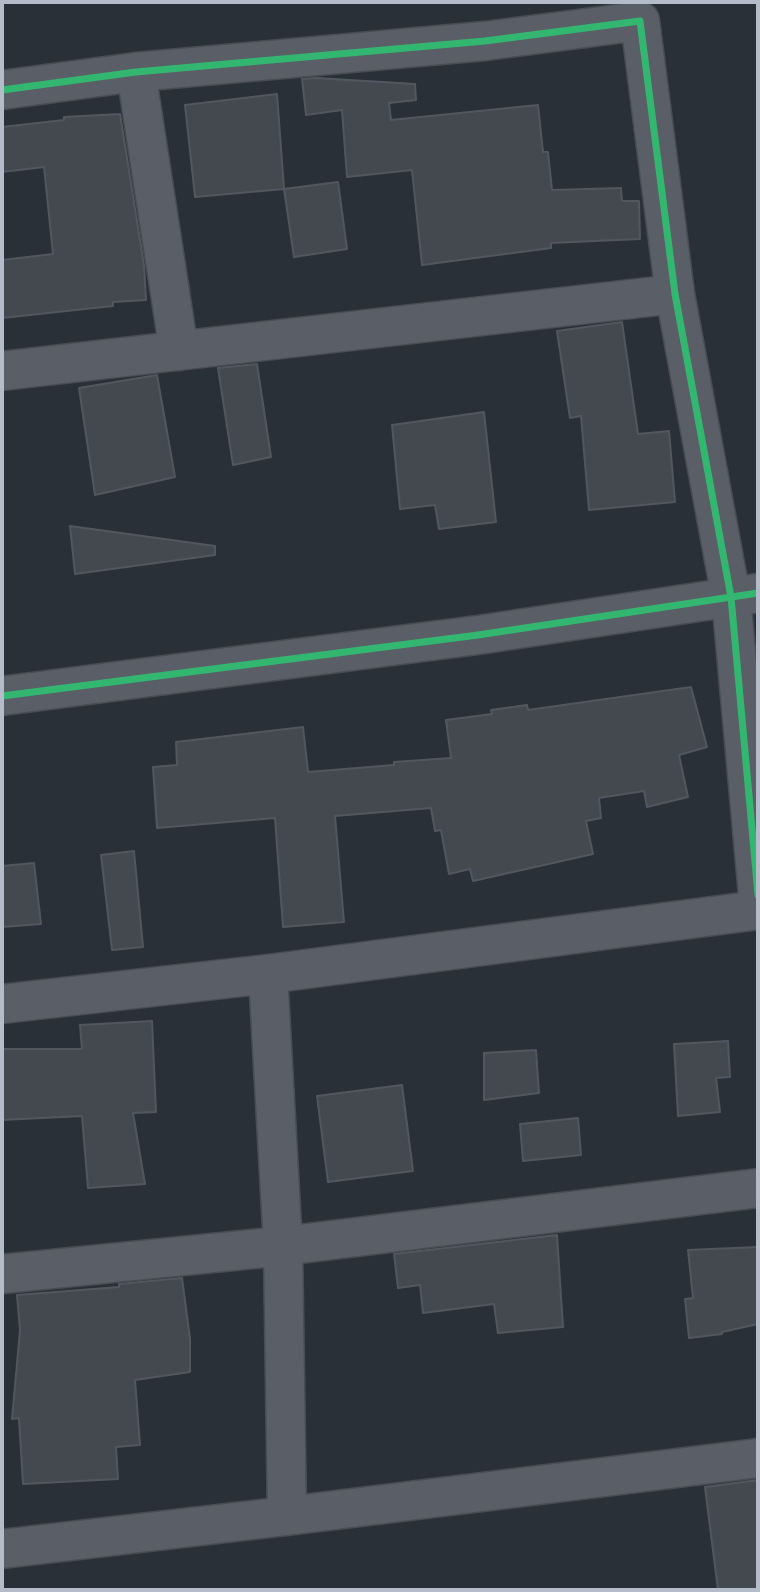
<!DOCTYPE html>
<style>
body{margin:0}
#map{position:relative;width:760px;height:1592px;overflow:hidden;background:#2a3038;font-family:"Work Sans",sans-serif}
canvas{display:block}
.frame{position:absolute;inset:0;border:4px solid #b4bcc9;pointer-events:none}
</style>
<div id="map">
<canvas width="760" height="1592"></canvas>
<div class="frame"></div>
</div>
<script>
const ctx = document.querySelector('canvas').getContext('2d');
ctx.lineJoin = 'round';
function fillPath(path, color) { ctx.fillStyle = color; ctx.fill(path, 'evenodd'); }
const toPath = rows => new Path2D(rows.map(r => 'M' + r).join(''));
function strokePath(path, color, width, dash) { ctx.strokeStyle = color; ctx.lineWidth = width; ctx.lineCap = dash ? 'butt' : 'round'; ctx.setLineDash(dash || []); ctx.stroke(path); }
const building = toPath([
 [317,78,415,84,416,100,389,103,391,120,538,105,543,152,548,152,552,190,621,188,622,201,639,201,640,239,551,243,551,248,422,265,412,170,347,177,342,110,306,115,302,79,317,78],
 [277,94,284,189,195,197,185,105,277,94],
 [120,114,144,265,146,300,113,302,113,306,2,318,2,260,53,254,44,167,2,172,2,127,64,120,64,117,120,114],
 [338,182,347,249,294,257,284,189,338,182],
 [622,322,638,434,669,431,675,502,589,510,581,416,570,418,557,331,622,322],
 [257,364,271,457,233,465,218,368,257,364],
 [157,375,175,477,95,495,79,388,157,375],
 [484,412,496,522,439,529,435,505,400,509,392,425,484,412],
 [70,526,215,546,215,555,75,574,70,526],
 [691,687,707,747,679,755,688,797,647,807,644,791,599,798,601,818,586,821,593,854,473,881,470,869,449,874,441,830,435,831,431,808,335,816,344,922,283,927,275,818,157,828,153,767,177,765,176,742,303,727,308,772,394,765,394,762,451,758,446,720,492,714,491,710,527,705,528,710,691,687],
 [134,851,143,947,112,950,101,855,134,851],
 [34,863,41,924,2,927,2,866,34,863],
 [152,1021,156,1112,133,1113,145,1184,88,1188,82,1116,2,1120,2,1049,82,1049,80,1025,152,1021],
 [728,1041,730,1077,716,1078,720,1112,678,1116,674,1044,728,1041],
 [536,1050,539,1093,484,1100,484,1053,536,1050],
 [402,1085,413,1171,328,1182,317,1096,402,1085],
 [578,1118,581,1155,523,1161,520,1124,578,1118],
 [557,1235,563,1327,498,1333,494,1304,423,1313,420,1285,398,1288,394,1254,557,1235],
 [758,1247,758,1324,722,1332,722,1334,689,1338,685,1299,693,1298,688,1250,758,1247],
 [182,1278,190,1339,190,1372,135,1380,140,1445,116,1447,118,1479,23,1484,19,1418,12,1419,20,1330,17,1295,119,1287,119,1284,182,1278],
 [758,1480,758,1590,718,1590,705,1487,758,1480]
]);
fillPath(building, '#444950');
strokePath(building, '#52575f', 2);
const minor = toPath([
 [136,72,179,351],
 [2,90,136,72,485,41,640,21,675,294,731,597,758,895],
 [2,371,675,294],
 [268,974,283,1246,287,1516],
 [2,1004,268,974,758,910],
 [2,1274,283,1246,758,1188],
 [2,1549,287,1516,758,1458]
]);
const tertiary = toPath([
 [2,696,478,635,758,593]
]);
strokePath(minor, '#484c53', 41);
strokePath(tertiary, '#484c53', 41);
strokePath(minor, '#5a5e66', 38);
strokePath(tertiary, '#5a5e66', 38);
strokePath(toPath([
 [2,90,136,72,485,41,640,21,675,294,731,597,758,895],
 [2,696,478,635,758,593]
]), '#33b770', 7);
</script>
